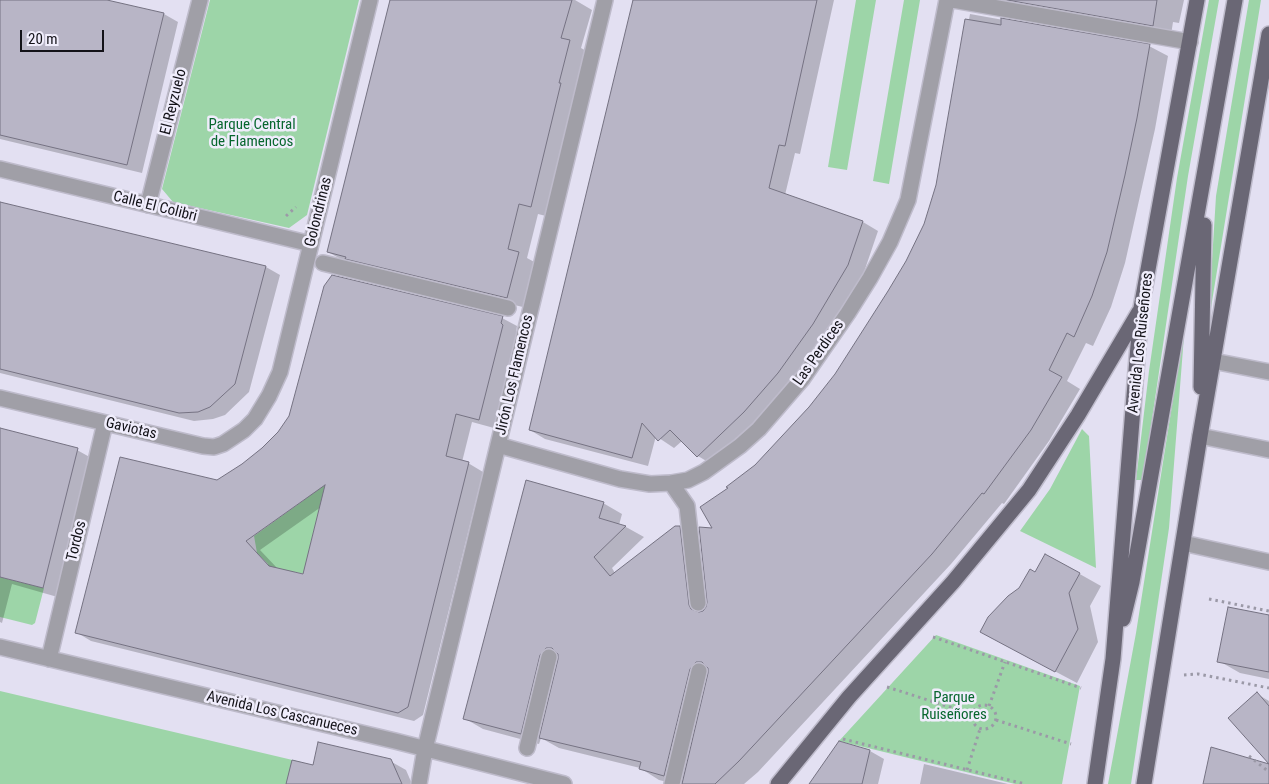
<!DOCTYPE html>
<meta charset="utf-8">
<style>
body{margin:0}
#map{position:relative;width:1269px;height:784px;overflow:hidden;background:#e3e0f2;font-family:"Roboto Condensed",sans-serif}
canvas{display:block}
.scale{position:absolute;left:20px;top:30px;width:84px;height:22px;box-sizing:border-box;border:2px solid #131218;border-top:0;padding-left:6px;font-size:15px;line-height:18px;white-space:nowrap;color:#131218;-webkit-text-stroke:4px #f0edfc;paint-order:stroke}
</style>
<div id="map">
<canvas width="1269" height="784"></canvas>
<div class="scale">20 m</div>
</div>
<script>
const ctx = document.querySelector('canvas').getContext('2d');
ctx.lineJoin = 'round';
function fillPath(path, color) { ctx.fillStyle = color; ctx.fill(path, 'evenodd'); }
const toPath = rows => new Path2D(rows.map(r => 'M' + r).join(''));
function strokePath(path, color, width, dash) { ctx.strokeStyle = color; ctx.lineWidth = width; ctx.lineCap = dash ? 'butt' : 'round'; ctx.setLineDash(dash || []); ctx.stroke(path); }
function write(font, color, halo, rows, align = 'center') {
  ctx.font = font + ' "Roboto Condensed",sans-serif'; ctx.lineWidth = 5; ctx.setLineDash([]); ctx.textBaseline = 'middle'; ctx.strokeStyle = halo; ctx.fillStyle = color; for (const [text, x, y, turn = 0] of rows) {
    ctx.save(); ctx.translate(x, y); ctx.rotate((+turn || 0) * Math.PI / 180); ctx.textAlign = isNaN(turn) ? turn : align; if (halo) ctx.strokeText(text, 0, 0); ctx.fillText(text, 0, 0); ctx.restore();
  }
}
fillPath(toPath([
 [210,0,359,0,307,215,289,228,173,202,162,189],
 [856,0,876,0,847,170,828,167],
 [904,0,920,0,889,184,873,181],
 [1209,0,1219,0,1188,176,1143,480,1136,480,1149,371,1177,178],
 [1249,0,1261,0,1208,326,1216,196],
 [1185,323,1169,528,1131,784,1108,784,1136,633],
 [1082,429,1089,436,1096,568,1020,531,1050,489],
 [344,450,319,512,309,550,331,557,325,579,295,572,289,591,263,585,268,564,257,553,254,536,304,500],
 [0,577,44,588,35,623,32,625,0,617],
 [936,635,1080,686,1062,784,1015,784,839,741],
 [0,691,301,762,296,784,0,784]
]), '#9dd5a8');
fillPath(toPath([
 [0,0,105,0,164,14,178,22,142,173,0,139],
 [391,0,575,0,592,10,581,48,588,52,550,217,538,214,527,258,538,264,527,308,365,269,348,263,328,252],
 [634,0,834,0,800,154,795,153,785,195,863,222,878,231,863,275,828,333,793,382,760,420,713,465,698,456,682,441,674,448,656,436,648,466,545,439,530,430],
 [985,0,1184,0,1179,23,1173,22,1171,35],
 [970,14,1149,46,1168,56,1155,129,1125,263,1111,307,1093,346,1086,343,1067,381,1080,389,1049,441,1004,504,1002,503,951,564,758,772,744,784,676,784,659,780,640,768,559,748,541,738,539,744,483,729,464,718,603,503,622,514,619,525,626,527,644,537,612,568,615,573,679,527,698,538,706,610,715,530,730,489,756,466,810,407,836,375,907,262,925,225,938,185],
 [0,203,266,267,280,275,249,392,225,415,213,419,194,421,0,373],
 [502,318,517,326,516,333,517,334,494,428,472,422,462,462,468,463,483,472,423,715,414,721,91,641,76,632,217,481],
 [321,507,304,575,278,569,260,550],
 [0,430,77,450,95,460,61,598,12,584,2,623,0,622],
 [1046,555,1101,586,1090,606,1098,642,1077,683,981,632,1035,573],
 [1269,616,1269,679,1240,673,1219,661],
 [1257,694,1269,701,1269,762],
 [870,751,884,759,878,784,811,784],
 [390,761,406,770,412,784,288,784,314,766],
 [924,764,1008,784,920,784]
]), '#0003');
const building = toPath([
 [0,0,107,0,164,13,127,165,0,135,0,0],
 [390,0,572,0,561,38,570,40,559,83,561,83,531,207,519,204,508,249,519,252,507,298,345,259,346,257,327,252,390,0],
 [633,0,817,0,785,146,779,145,769,188,863,221,848,265,813,324,778,373,744,412,697,457,670,430,658,441,642,423,632,458,529,430,633,0],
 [1007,0,1157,0,1153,26,1007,0],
 [1001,18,1150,44,1137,118,1125,175,1107,252,1092,296,1074,337,1067,333,1049,370,1062,377,1031,430,984,494,982,493,932,554,739,761,715,784,682,784,708,673,708,668,702,662,696,662,690,669,664,776,639,769,641,762,539,738,558,659,558,654,552,648,546,648,540,655,521,734,463,719,526,480,604,502,599,518,626,526,594,557,610,576,675,526,680,526,689,605,691,609,699,612,703,611,706,607,707,602,699,527,712,528,700,507,728,488,726,487,755,465,809,407,835,374,888,291,906,261,924,224,936,185,965,19,1001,25,1001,18],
 [0,202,266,266,235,384,210,407,198,412,179,413,0,369,0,202],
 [332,275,503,316,501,323,503,325,479,420,456,414,446,456,469,462,409,703,408,707,398,713,75,633,120,457,217,480,242,464,262,448,278,432,289,416,324,286,332,275],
 [325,485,303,574,269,566,246,541,325,485],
 [0,428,78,448,43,588,0,577,0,428],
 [1045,554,1080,573,1069,593,1078,629,1055,672,980,632,988,617,1008,596,1019,588,1030,569,1035,572,1045,554],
 [1228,607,1269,615,1269,672,1217,662,1228,607],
 [1257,692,1269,706,1269,784,1203,784,1211,747,1269,764,1228,718,1257,692],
 [839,741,870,750,862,784,809,784,839,741],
 [318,742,391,759,402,784,286,784,292,760,313,765,318,742]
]);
fillPath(building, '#b8b5c6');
strokePath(building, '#757282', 1);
const minor = toPath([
 [953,0,1190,42],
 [0,169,311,244],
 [148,205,200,0],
 [323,263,508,308],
 [1213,361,1269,372],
 [0,398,203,446,214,447,223,444,244,430,255,419,269,396,280,372,370,0],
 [1200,436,1269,450],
 [498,445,620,479,650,484,671,483,688,480,704,472,740,446,759,429,803,378,848,313,870,278,890,242,908,200,947,0],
 [671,483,687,506,698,603],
 [1183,543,1269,562],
 [0,647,395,741,564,784],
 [49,659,105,423],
 [527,748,549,657],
 [419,784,425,749,605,0],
 [672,784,699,671]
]);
const major = toPath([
 [1201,387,1204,225],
 [1123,619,1132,582,1235,0],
 [778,784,849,697,953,582,1029,490,1078,415,1139,312],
 [1095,784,1113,659,1141,308,1197,0],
 [1144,784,1200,436,1269,34]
]);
strokePath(minor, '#bebbcb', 18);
strokePath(major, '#bebbcb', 18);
strokePath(toPath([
 [286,216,296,207],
 [1209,599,1269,611],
 [933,637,1081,688],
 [1184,675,1198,674,1269,688],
 [887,687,972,714],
 '972 717a12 12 0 1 1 24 0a12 12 0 1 1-24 0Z',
 [989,706,1005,662],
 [996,720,1071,744],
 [843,739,1025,784],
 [1249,756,1269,772],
 [967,770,980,729]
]), '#9b99a7', 3, [2.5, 4]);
strokePath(minor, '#a09fa7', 15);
strokePath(major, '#6a6775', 15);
write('15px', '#131218', '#f0edfc', [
 ["El Reyzuelo",174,102,-76],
 ["Calle El Colibri",155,207,14],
 ["Golondrinas",319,212,-76],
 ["Avenida Los Ruiseñores",1141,343,-84],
 ["Las Perdices",819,353,-55],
 ["Jirón Los Flamencos",515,375,-77],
 ["Gaviotas",131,429,13],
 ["Tordos",77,541,-76],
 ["Avenida Los Cascanueces",282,714,13]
]);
write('15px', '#08672f', '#f0edfc', [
 ["Parque Central",252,125],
 ["de Flamencos",252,142],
 ["Parque",954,698],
 ["Ruiseñores",954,715]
]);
</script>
